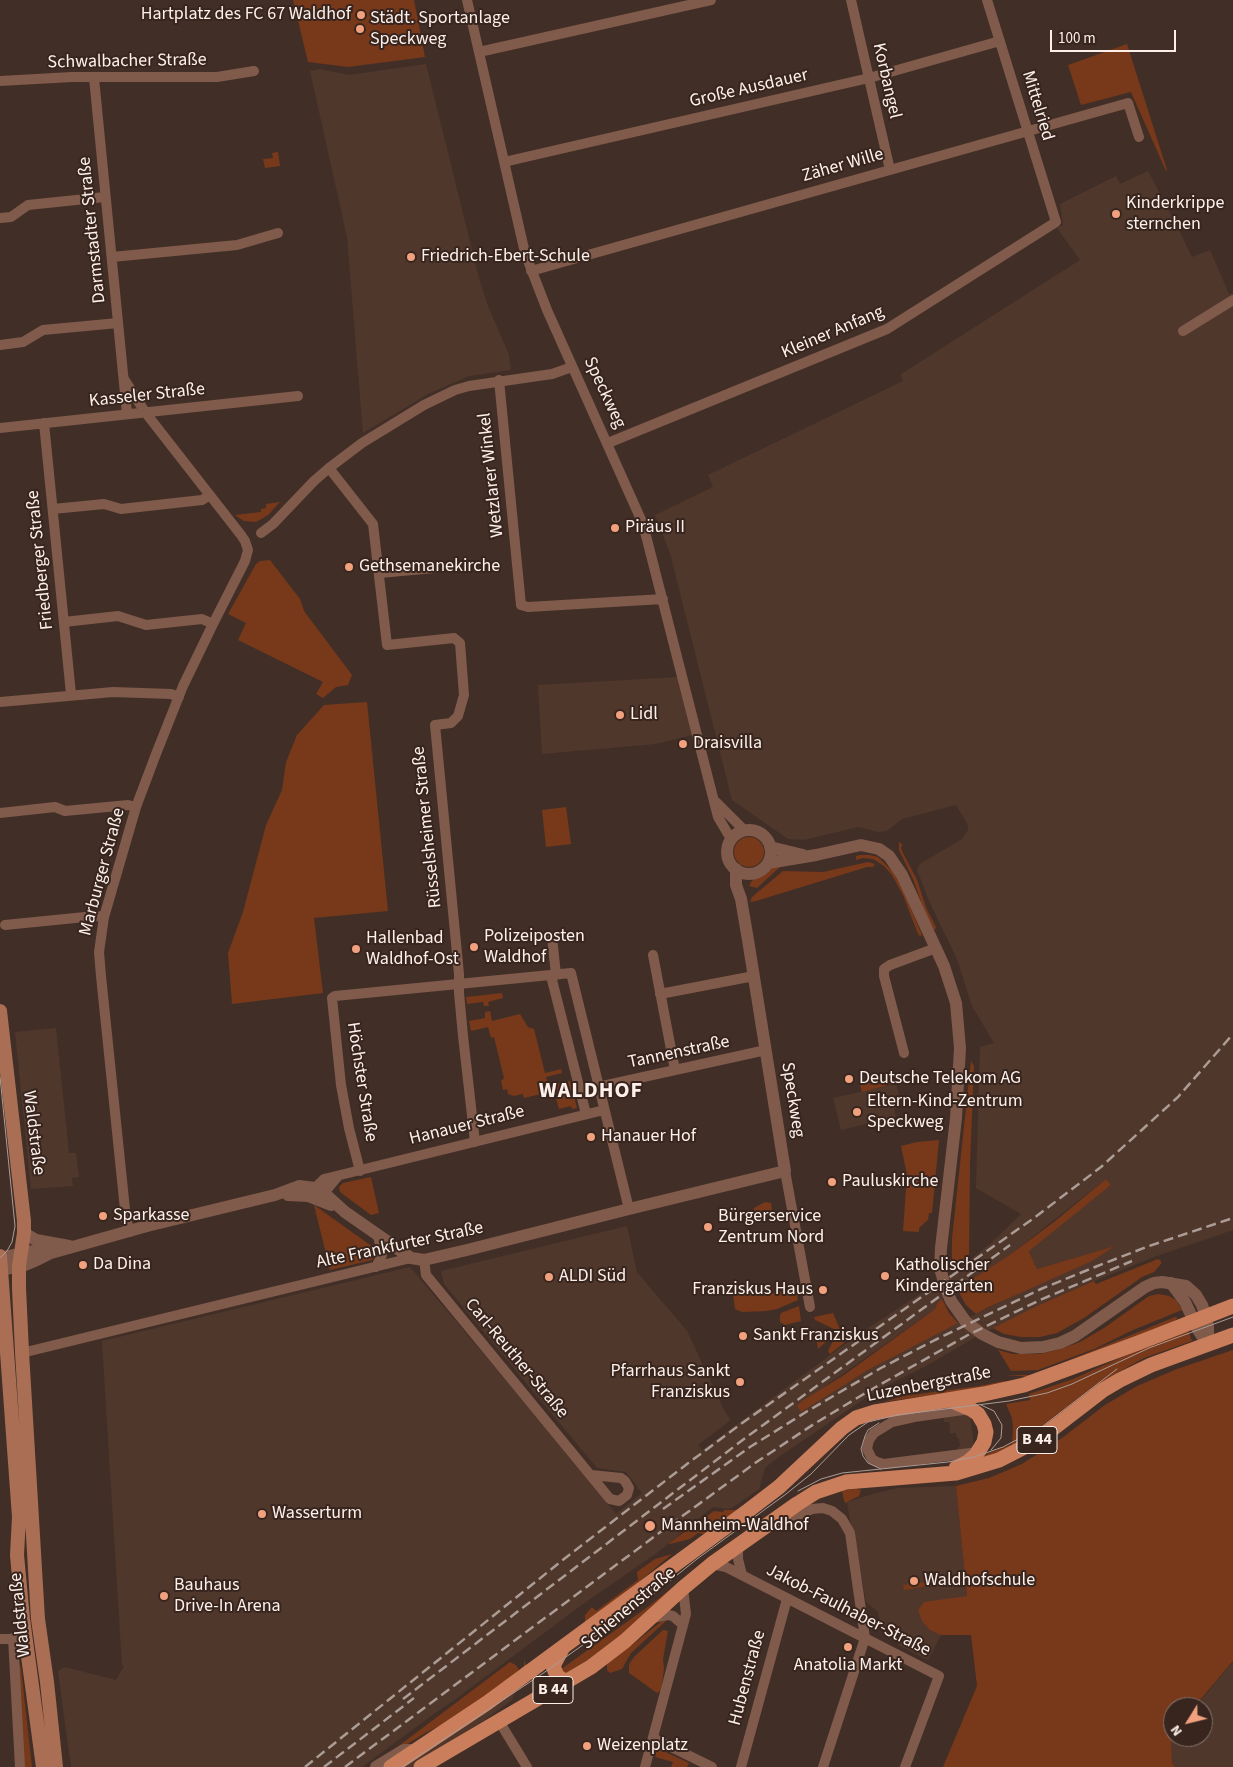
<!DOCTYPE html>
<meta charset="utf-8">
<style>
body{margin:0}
#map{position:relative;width:1233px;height:1767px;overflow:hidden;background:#412f27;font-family:"Source Sans 3",sans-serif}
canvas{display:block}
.north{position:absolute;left:1163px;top:1697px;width:50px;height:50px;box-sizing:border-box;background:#37251e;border:1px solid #867670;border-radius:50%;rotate:234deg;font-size:14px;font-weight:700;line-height:20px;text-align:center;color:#fdf0eb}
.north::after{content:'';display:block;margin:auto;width:18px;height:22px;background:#f2a17e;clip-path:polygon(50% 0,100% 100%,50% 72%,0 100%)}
.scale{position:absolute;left:1050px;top:30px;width:126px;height:22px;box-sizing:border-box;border:2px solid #fdf0eb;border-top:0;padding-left:6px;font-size:15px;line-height:18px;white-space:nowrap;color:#fdf0eb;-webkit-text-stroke:4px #37251e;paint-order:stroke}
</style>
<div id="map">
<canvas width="1233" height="1767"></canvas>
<div class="north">N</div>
<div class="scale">100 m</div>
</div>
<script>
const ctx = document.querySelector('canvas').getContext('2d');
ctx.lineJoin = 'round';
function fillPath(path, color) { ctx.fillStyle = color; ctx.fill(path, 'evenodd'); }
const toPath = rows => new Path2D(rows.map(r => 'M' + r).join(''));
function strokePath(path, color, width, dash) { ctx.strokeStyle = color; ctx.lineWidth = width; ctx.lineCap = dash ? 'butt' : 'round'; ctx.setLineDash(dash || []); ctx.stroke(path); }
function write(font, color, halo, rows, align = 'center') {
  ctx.font = font + ' "Source Sans 3",sans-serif'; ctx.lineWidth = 4; ctx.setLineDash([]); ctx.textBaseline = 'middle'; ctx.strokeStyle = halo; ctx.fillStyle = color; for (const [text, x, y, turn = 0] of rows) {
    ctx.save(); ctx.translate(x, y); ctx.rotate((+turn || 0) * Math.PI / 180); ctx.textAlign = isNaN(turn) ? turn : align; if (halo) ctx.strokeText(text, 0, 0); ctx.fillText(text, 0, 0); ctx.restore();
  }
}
fillPath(toPath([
 [426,64,479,278,488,306,509,355,511,370,469,376,428,394,363,433,347,237,310,71,319,69,349,75],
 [1148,171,1176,224,1192,257,1210,250,1229,294,1233,292,1233,1230,1154,1257,1094,1281,1038,1306,974,1338,926,1366,876,1391,777,1458,765,1468,759,1489,738,1504,729,1509,713,1507,658,1552,583,1604,453,1701,435,1713,362,1767,71,1767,58,1671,65,1667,116,1680,124,1666,122,1665,102,1341,410,1267,525,1403,616,1514,642,1493,626,1472,597,1468,444,1284,441,1271,627,1226,637,1272,687,1331,725,1412,731,1420,698,1445,702,1450,856,1336,964,1265,992,1242,1021,1214,976,1188,980,1047,994,1043,972,1006,957,959,930,903,917,870,920,864,962,839,968,830,968,825,956,805,902,819,887,831,878,832,858,827,804,840,788,839,732,800,670,553,655,515,713,487,708,475,903,381,901,374,1080,260,1057,228,1063,225,1060,204,1116,176,1120,184],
 [1106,1179,1111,1185,1029,1250,1037,1269,1113,1247,917,1343,868,1370,801,1411,797,1406,935,1309,937,1303,957,1289,1008,1256],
 [678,677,693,735,655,744,542,754,538,685],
 [56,1028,69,1153,76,1153,79,1177,72,1178,73,1186,31,1189,15,1032],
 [896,1084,902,1106,894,1109,896,1117,841,1130,833,1098],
 [970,1413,974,1449,958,1451,958,1447,960,1447,959,1438,957,1438,956,1433,950,1433,949,1422,944,1422,943,1416],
 [956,1486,971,1634,941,1635,928,1660,898,1645,903,1635,889,1628,882,1629,878,1612,866,1602,854,1532,852,1532,847,1502,873,1494,898,1488],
 [1233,1662,1233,1767,1175,1767,1172,1763,1171,1737,1173,1734,1173,1737,1203,1737,1203,1707,1195,1707],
 [516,1690,512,1700,483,1721,411,1767,399,1767]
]), '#50372c');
fillPath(toPath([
 [293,0,414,0,425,57,348,67,308,62],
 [1127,44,1167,170,1166,171,1131,92,1081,105,1068,65],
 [278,152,280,166,265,168,263,159,273,158,272,153],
 [280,502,268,515,256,522,244,521,235,515,261,512,261,509,266,508,266,504],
 [270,560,300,599,304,611,352,675,348,685,336,687,323,698,316,694,323,682,238,640,246,623,228,614,256,564,260,561],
 [367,702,388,911,314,918,323,993,232,1004,228,953,243,912,266,825,282,790,286,762,297,735,324,705],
 [566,807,571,844,546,847,542,810],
 '734 852a15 15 0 1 1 30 0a15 15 0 1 1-30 0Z',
 [899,842,903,845,901,847,902,851,917,880,927,910,935,925,936,928,934,930,924,910,913,879,899,850],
 [860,855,869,855,878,857,894,873,899,881,922,935,920,936,918,934,903,895,892,875,884,866,873,859,863,858,856,860,856,856],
 [868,862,875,864,873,867,867,867,756,901,750,902,752,897,783,871,823,872],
 [781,866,757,888,749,886,753,879,771,867],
 [502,993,503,998,488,1002,489,1006,484,1006,483,1002,467,1004,466,997],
 [490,1011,492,1021,520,1014,528,1027,534,1029,545,1073,561,1069,562,1073,546,1077,549,1086,570,1081,577,1108,572,1109,571,1106,559,1109,554,1091,524,1098,523,1094,514,1096,508,1094,507,1089,503,1090,501,1081,504,1078,494,1037,491,1038,488,1027,471,1031,469,1021,485,1018,485,1012],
 [971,1061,974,1066,970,1164,969,1258,956,1267,952,1268,952,1239],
 [890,1073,894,1073,896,1083,862,1092,859,1081,868,1079,870,1085,892,1080],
 [939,1140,932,1213,929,1213,928,1220,919,1228,919,1232,903,1231,907,1175,901,1146,917,1142],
 [371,1177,379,1213,371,1215,340,1192,339,1187,343,1183],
 [1106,1179,1111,1185,1029,1251,1037,1269,1115,1246,1092,1261,989,1307,976,1314,966,1305,957,1289,1008,1256,1054,1222],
 [765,1202,771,1203,772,1210,763,1216,754,1211,754,1208],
 [314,1205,373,1247,375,1254,372,1260,330,1270],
 [1158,1259,1161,1261,1161,1264,1154,1272,1142,1277,1084,1318,1057,1333,1040,1337,1021,1337,1004,1334,993,1328,1037,1306,1094,1281,1096,1284],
 [762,1284,764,1295,796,1289,798,1300,777,1309,767,1311,742,1312,735,1309,733,1294,735,1294,734,1289],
 [1159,1294,1169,1296,1176,1300,1182,1310,1133,1330,1094,1349,1038,1370,1011,1371,998,1350,1013,1354,1040,1354,1061,1349,1080,1342,1104,1328,1149,1296],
 [942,1299,949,1313,958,1323,868,1370,801,1412,797,1406,802,1401,844,1375,935,1309,937,1303],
 [799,1306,801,1321,785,1325,780,1322,780,1316,781,1313],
 [833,1313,841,1332,840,1333,844,1343,830,1354,828,1351,835,1337,834,1329,815,1320,814,1317],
 [1175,1317,1178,1318,1172,1323,1033,1377,1005,1375,1033,1375],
 [1187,1328,1192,1341,1144,1358,1117,1373,1054,1422,990,1459,981,1456,1012,1444,1013,1428,1012,1418,1006,1404,1030,1400,1029,1394,1073,1379],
 [815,1329,825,1331,828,1338,827,1341,818,1349],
 [1233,1350,1233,1661,1194,1707,1173,1707,1173,1734,1171,1738,1172,1763,1175,1767,943,1767,977,1686,971,1635,941,1635,930,1630,922,1621,918,1610,924,1602,967,1596,956,1486,989,1478,1022,1464,1062,1438,1105,1405,1137,1386,1177,1369],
 [1004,1381,1012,1383,884,1402,904,1396,979,1386],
 [857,1489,861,1490,859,1496,845,1503,843,1497,842,1490],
 [758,1494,759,1498,708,1535,698,1533,690,1539,670,1544,669,1543,714,1511,723,1512,724,1510,738,1510],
 [672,1554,640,1581,637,1587,585,1625,585,1615,592,1607,596,1611,638,1580,637,1572,641,1569,655,1559],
 [712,1556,621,1639,566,1675,560,1670,649,1606],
 [957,1579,957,1581,904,1590,903,1585,940,1580,941,1582],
 [663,1620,667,1620,631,1653,622,1669,610,1673,607,1670,607,1663,622,1650,632,1645],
 [663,1630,668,1631,663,1659,664,1669,661,1690,657,1693,629,1673,629,1664,635,1656],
 [17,1656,21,1668,32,1767,24,1767],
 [524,1660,527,1668,459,1717,427,1732,394,1752,392,1751,510,1662,516,1665,519,1670,524,1666],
 [657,1748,689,1763,687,1767,671,1767,673,1762,655,1757]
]), '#78381a');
strokePath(toPath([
 [467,0,525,253,547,310,643,524,718,817,731,839],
 [851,0,890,170],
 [479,52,711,0],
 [94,78,127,414],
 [0,81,72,77,217,77,254,71],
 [504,162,869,78,1000,41],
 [0,218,11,217,28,205,105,197],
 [112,257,237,245,278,233],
 [531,271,1128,103,1139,137],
 [1183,331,1233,300],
 [0,345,23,342,43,330,118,323],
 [124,379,145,412,241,535,245,541,248,550,245,561,213,624,183,686,156,754,136,807,104,917,99,952,101,976,126,1219,130,1232],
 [499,380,521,605,528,607,663,599],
 [44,423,71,694],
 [0,428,298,396],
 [608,443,887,329,1056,222,987,0],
 [329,468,373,524,387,645,454,638,460,643,464,695,458,716,451,723,435,725,459,974,459,993,463,1036,475,1142],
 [53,509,104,504,121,509,202,500,210,495],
 [261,533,273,524,314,481,329,468,362,443,424,405,455,390,469,386,552,374,572,367],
 [380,573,434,568],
 [64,622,118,616,146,625,202,619,213,624],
 [0,702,113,692,171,694,179,697],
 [716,802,744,830],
 [0,813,55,807,65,811,128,805,136,807],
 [5,925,95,916,104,917],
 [552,937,556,975],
 [653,955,675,1070],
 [551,976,586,1114],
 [660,994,754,976],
 [904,1053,884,976,884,969,890,965,936,948],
 [598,1087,766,1050],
 [360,1171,349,1128,341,1085,332,998,335,996,571,973,629,1209],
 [785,1171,810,1307],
 [338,1176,324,1193,316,1198,315,1188,324,1179,604,1110],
 [424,1260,426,1275,610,1499,619,1501,627,1495,629,1488,625,1481,621,1478,591,1475],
 [376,1267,382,1255,378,1235],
 [22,1352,30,1351,411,1258],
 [970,1409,914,1417,892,1422,874,1433,869,1440,867,1449,872,1459,877,1462,884,1464,978,1452],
 [782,1517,799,1515,812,1509,823,1508,832,1511,842,1519,850,1533,865,1638,823,1767],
 [738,1546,738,1559,742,1575],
 [712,1564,726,1567,939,1676,905,1767],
 [652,1618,668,1615,673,1616,683,1625],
 [13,1638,20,1767],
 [0,1639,18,1639],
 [499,1721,527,1767],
 [653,1738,712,1767],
 [645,1767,686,1614,683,1588],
 [741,1767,787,1599]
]), '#805a4a', 10);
strokePath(toPath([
 '727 852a22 22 0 1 1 44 0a22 22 0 1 1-44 0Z',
 [770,847,803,855],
 [768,863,816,855,861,845,879,849,889,856,902,875,944,966,956,1003,960,1048,956,1118,941,1248,940,1268,945,1286,951,1301,966,1322,982,1334,998,1342,1021,1348,1043,1347,1060,1343,1075,1336,1145,1287,1154,1283,1162,1282,1186,1286,1196,1295,1202,1305,1206,1317,1208,1327,1208,1345],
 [288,1195,308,1196,331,1205],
 [24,1233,36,1240,69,1246],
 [0,1258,33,1251,51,1253],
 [0,1270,25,1265,37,1260,51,1253,147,1226,275,1195,299,1186,315,1188,324,1193,345,1212,411,1258,424,1260,467,1250,629,1209,785,1171,748,940,741,899,736,885,736,869],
 [1171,1283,1185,1302,1198,1330,1208,1345],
 [376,1767,404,1750,416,1750]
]), '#805a4a', 12);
strokePath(toPath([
 [0,1011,24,1221,24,1233,19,1266,19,1288,22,1352,38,1619,47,1682,56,1767],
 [0,1256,19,1517,17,1555,23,1619,43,1767]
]), '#aa6e55', 14);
strokePath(toPath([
 [950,1400,971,1409,978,1414,984,1424,986,1432,984,1442,976,1455,968,1462,956,1468],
 [562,1649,553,1666,557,1676,566,1682],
 [391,1767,487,1703,749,1510,779,1487,842,1428,856,1418,875,1412,984,1394,1024,1385,1138,1343,1233,1306],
 [421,1767,591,1667,625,1641,683,1588,712,1564,797,1504,816,1492,846,1482,956,1473,999,1460,1038,1440,1103,1390,1120,1380,1151,1365,1233,1335]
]), '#ca7e5c', 15);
strokePath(toPath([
 [0,1077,15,1226,12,1242,7,1251,0,1258],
 [981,1405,994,1411,1002,1425,1001,1438,991,1450],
 [879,1423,868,1430,865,1436,861,1449,863,1456,868,1463,881,1469],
 [798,1491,821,1479,842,1473,948,1462,974,1457,1003,1447,1043,1426,1117,1369],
 [402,1767,542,1674,646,1600,697,1559,786,1494,811,1474,849,1435,868,1422,897,1415,1009,1401,1047,1393,1072,1384,1149,1348,1233,1317]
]), '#ab9c96', 1);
strokePath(toPath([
 [663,1509,750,1447,806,1412,881,1368,935,1340,1041,1289,1095,1267,1149,1246,1233,1218],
 [403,1699,744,1439,1010,1245],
 [305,1767,564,1559,687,1464,745,1421,1034,1218,1101,1167,1178,1097,1233,1034],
 [324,1767,414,1698],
 [345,1767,655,1536,758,1461,814,1424,867,1392,968,1335,1040,1300,1132,1261]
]), '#ab9c96', 2.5, [10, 5]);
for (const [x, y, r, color] of [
 [361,15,5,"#f2a17e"],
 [360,29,5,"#f2a17e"],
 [1116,214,5,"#f2a17e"],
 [411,257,5,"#f2a17e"],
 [615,528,5,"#f2a17e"],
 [349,567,5,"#f2a17e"],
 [620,715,5,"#f2a17e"],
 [683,744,5,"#f2a17e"],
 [474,947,5,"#f2a17e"],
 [356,949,5,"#f2a17e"],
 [849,1079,5,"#f2a17e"],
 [857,1112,5,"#f2a17e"],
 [591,1137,5,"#f2a17e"],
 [832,1182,5,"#f2a17e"],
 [103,1216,5,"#f2a17e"],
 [708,1227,5,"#f2a17e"],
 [83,1265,5,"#f2a17e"],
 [885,1276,5,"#f2a17e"],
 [549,1277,5,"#f2a17e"],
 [823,1290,5,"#f2a17e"],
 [743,1336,5,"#f2a17e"],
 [740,1382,5,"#f2a17e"],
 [262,1514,5,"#f2a17e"],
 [650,1526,6,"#f2a17e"],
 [914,1581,5,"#f2a17e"],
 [164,1596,5,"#f2a17e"],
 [848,1647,5,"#f2a17e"],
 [587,1746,5,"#f2a17e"]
]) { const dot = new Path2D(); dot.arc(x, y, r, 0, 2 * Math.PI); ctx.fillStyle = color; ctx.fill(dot); strokePath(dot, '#37251e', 2); }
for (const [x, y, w] of [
 [1037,1440,40],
 [553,1690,40]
]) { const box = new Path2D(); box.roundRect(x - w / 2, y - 13.5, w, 27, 4); ctx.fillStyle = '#37251e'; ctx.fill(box); strokePath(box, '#fdf0eb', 1); }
write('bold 16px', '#fdf0eb', null, [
 ["B 44",1037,1440],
 ["B 44",553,1690]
]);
write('18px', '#fdf0eb', '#37251e', [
 ["Hartplatz des FC 67 Waldhof",351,15,"right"],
 ["Städt. Sportanlage",370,19],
 ["Speckweg",370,40],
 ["Kinderkrippe",1126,204],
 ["sternchen",1126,225],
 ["Friedrich-Ebert-Schule",421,257],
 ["Piräus II",625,528],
 ["Gethsemanekirche",359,567],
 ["Lidl",630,715],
 ["Draisvilla",693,744],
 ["Polizeiposten",484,937],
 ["Waldhof",484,958],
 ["Hallenbad",366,939],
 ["Waldhof-Ost",366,960],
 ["Deutsche Telekom AG",859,1079],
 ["Eltern-Kind-Zentrum",867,1102],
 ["Speckweg",867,1123],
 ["Hanauer Hof",601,1137],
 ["Pauluskirche",842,1182],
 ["Sparkasse",113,1216],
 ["Bürgerservice",718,1217],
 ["Zentrum Nord",718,1238],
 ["Da Dina",93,1265],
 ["Katholischer",895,1266],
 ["Kindergarten",895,1287],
 ["ALDI Süd",559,1277],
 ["Franziskus Haus",813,1290,"right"],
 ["Sankt Franziskus",753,1336],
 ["Pfarrhaus Sankt",730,1372,"right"],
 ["Franziskus",730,1393,"right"],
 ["Wasserturm",272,1514],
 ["Mannheim-Waldhof",661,1526],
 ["Waldhofschule",924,1581],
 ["Bauhaus",174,1586],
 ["Drive-In Arena",174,1607],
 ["Anatolia Markt",848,1666,"center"],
 ["Weizenplatz",597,1746]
], 'left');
write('18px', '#fdf0eb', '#37251e', [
 ["Schwalbacher Straße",127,62,-1],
 ["Korbangel",886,81,77],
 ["Große Ausdauer",749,89,-13],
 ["Mittelried",1037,106,73],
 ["Zäher Wille",843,166,-16],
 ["Darmstadter Straße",93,230,-96],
 ["Kleiner Anfang",833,333,-23],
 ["Speckweg",604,393,65],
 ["Kasseler Straße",147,396,-6],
 ["Wetzlarer Winkel",492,475,-96],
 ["Friedberger Straße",41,560,-96],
 ["Rüsselsheimer Straße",428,827,-96],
 ["Marburger Straße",103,872,-75],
 ["Tannenstraße",679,1053,-12],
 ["Höchster Straße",361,1082,81],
 ["Speckweg",792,1100,81],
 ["Hanauer Straße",467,1126,-14],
 ["Waldstraße",33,1133,83],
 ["Alte Frankfurter Straße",400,1246,-12],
 ["Carl-Reuther-Straße",516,1359,50],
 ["Luzenbergstraße",929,1385,-11],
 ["Schienenstraße",629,1609,-40],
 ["Jakob-Faulhaber-Straße",848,1611,27],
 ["Waldstraße",21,1615,-96],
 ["Hubenstraße",748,1678,-75]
]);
ctx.letterSpacing = '1px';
write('bold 22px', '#fdf0eb', '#37251e', [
 ["WALDHOF",591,1092]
]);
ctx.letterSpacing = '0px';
</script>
